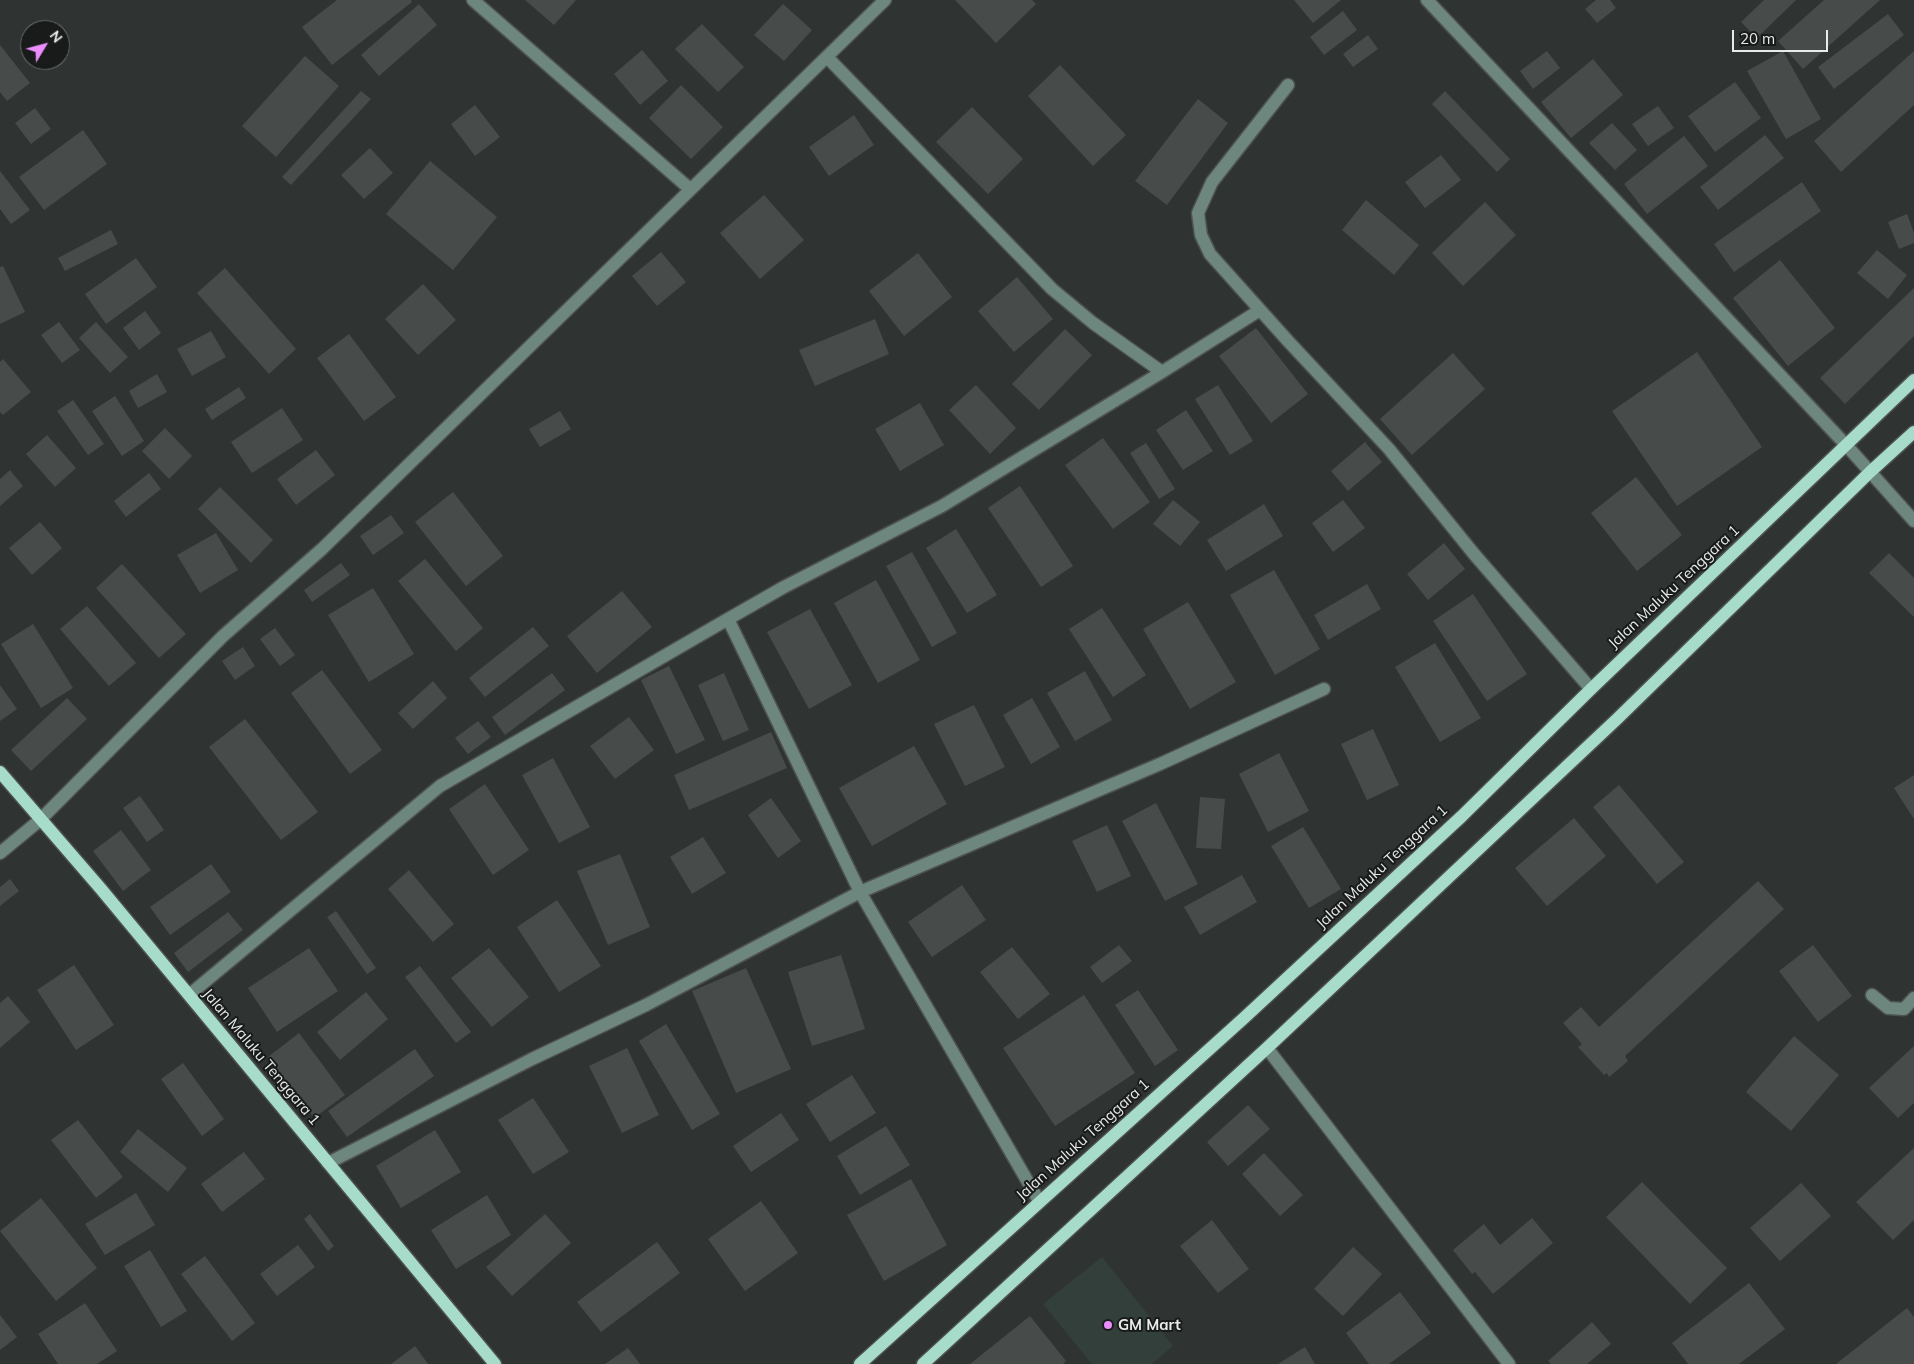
<!DOCTYPE html>
<style>
body{margin:0}
#map{position:relative;width:1914px;height:1364px;overflow:hidden;background:#2f3432;font-family:Mulish,sans-serif}
canvas{display:block}
.north{position:absolute;left:20px;top:20px;width:50px;height:50px;box-sizing:border-box;background:#181b1a;border:1px solid #6b6e6d;border-radius:50%;rotate:53deg;font-size:14px;font-weight:700;line-height:20px;text-align:center;color:#e8ebea}
.north::after{content:'';display:block;margin:auto;width:18px;height:22px;background:#eb8dfc;clip-path:polygon(50% 0,100% 100%,50% 72%,0 100%)}
.scale{position:absolute;left:1732px;top:30px;width:96px;height:22px;box-sizing:border-box;border:2px solid #e8ebea;border-top:0;padding-left:6px;font-size:15px;line-height:18px;white-space:nowrap;color:#e8ebea;-webkit-text-stroke:4px #181b1a;paint-order:stroke}
</style>
<div id="map">
<canvas width="1914" height="1364"></canvas>
<div class="north">N</div>
<div class="scale">20 m</div>
</div>
<script>
const ctx = document.querySelector('canvas').getContext('2d');
ctx.lineJoin = 'round';
function fillPath(path, color) { ctx.fillStyle = color; ctx.fill(path, 'evenodd'); }
const toPath = rows => new Path2D(rows.map(r => 'M' + r).join(''));
function strokePath(path, color, width, dash) { ctx.strokeStyle = color; ctx.lineWidth = width; ctx.lineCap = dash ? 'butt' : 'round'; ctx.setLineDash(dash || []); ctx.stroke(path); }
function write(font, color, halo, rows, align = 'center') {
  ctx.font = font + ' Mulish,sans-serif'; ctx.lineWidth = 4; ctx.setLineDash([]); ctx.textBaseline = 'middle'; ctx.strokeStyle = halo; ctx.fillStyle = color; for (const [text, x, y, turn = 0] of rows) {
    ctx.save(); ctx.translate(x, y); ctx.rotate((+turn || 0) * Math.PI / 180); ctx.textAlign = isNaN(turn) ? turn : align; if (halo) ctx.strokeText(text, 0, 0); ctx.fillText(text, 0, 0); ctx.restore();
  }
}
fillPath(toPath([
 [1102,1257,1173,1346,1152,1364,1092,1364,1043,1304]
]), '#333f3b');
fillPath(toPath([
 [337,0,411,0,412,2,332,65,302,27],
 [525,0,576,0,554,25],
 [955,0,1032,0,1036,4,996,43],
 [1294,0,1341,0,1313,23],
 [1596,0,1610,0,1616,8,1597,23,1585,9],
 [1764,0,1796,0,1757,38,1741,22],
 [1824,0,1880,0,1803,69,1778,41],
 [419,4,437,25,379,76,361,55],
 [783,4,812,30,784,61,754,35],
 [1343,11,1357,30,1324,55,1310,37],
 [1888,14,1904,35,1834,89,1818,67],
 [702,24,744,67,718,92,675,49],
 [1368,35,1378,49,1353,67,1343,54],
 [0,45,30,83,7,101,0,92],
 [642,50,668,81,640,105,614,74],
 [1547,51,1560,68,1533,89,1520,71],
 [1783,51,1821,119,1786,139,1747,71],
 [1914,51,1914,105,1841,172,1814,141],
 [305,56,339,86,276,157,242,126],
 [1593,59,1623,95,1571,138,1541,102],
 [1060,65,1126,135,1093,166,1028,96],
 [1735,82,1761,118,1715,152,1688,116],
 [681,85,723,127,691,159,649,118],
 [361,91,371,99,291,185,282,177],
 [1445,91,1510,159,1497,172,1432,104],
 [1198,99,1228,123,1167,205,1135,181],
 [475,105,500,137,475,156,451,124],
 [1658,106,1674,128,1648,146,1632,124],
 [972,107,1023,159,988,194,936,142],
 [35,108,51,129,31,144,15,123],
 [854,115,874,145,829,176,809,147],
 [1612,123,1637,150,1615,170,1589,143],
 [83,130,107,164,44,210,19,177],
 [1765,135,1784,158,1718,210,1700,187],
 [1684,136,1708,166,1647,214,1624,184],
 [370,148,393,173,364,199,341,175],
 [1441,155,1461,180,1425,208,1405,182],
 [430,161,497,217,453,270,386,214],
 [0,171,30,210,11,224,0,209],
 [1802,182,1821,211,1734,272,1714,244],
 [764,195,804,240,760,279,720,233],
 [1366,200,1419,245,1394,275,1342,230],
 [1485,202,1516,235,1463,286,1432,253],
 [1907,214,1914,233,1914,243,1899,249,1888,222],
 [111,230,118,244,65,271,58,258],
 [1877,250,1907,275,1888,299,1857,273],
 [661,252,686,282,657,306,632,276],
 [918,253,952,297,904,336,869,291],
 [136,258,157,287,106,324,85,294],
 [1780,260,1835,328,1788,366,1733,298],
 [3,266,25,312,0,324,0,267],
 [225,268,296,349,269,374,197,293],
 [1017,277,1053,319,1014,352,978,311],
 [423,284,456,320,418,355,385,319],
 [1914,288,1914,336,1845,404,1820,378],
 [145,311,161,333,139,350,123,328],
 [875,319,889,354,815,386,799,350],
 [59,322,80,350,62,363,41,335],
 [96,322,128,357,110,373,79,338],
 [1256,328,1308,394,1271,423,1219,356],
 [1065,329,1092,355,1039,410,1012,384],
 [211,331,226,357,192,376,177,349],
 [349,334,396,397,364,421,317,358],
 [1697,352,1762,447,1677,506,1612,411],
 [1453,353,1485,389,1412,455,1380,419],
 [3,359,31,392,3,415,0,412,0,362],
 [157,374,167,392,138,408,129,391],
 [976,385,1016,428,990,454,949,410],
 [1218,385,1253,441,1230,455,1195,399],
 [239,387,246,398,212,420,205,409],
 [115,396,144,441,122,456,92,411],
 [73,400,104,444,88,455,57,411],
 [920,403,944,445,900,471,875,429],
 [282,408,303,440,252,473,231,442],
 [1186,410,1213,451,1183,470,1156,430],
 [560,411,571,429,540,447,529,429],
 [165,428,192,456,169,479,142,451],
 [47,435,76,468,55,487,26,454],
 [1103,438,1150,502,1113,529,1065,465],
 [1365,442,1382,462,1348,491,1331,471],
 [1146,443,1175,489,1159,499,1130,453],
 [316,450,335,475,296,505,277,479],
 [10,470,23,486,0,506,0,479],
 [149,473,161,489,126,517,114,501],
 [1636,477,1682,535,1637,571,1591,513],
 [1020,486,1073,566,1041,587,988,508],
 [220,487,273,540,251,563,198,509],
 [453,492,503,556,466,586,415,522],
 [1173,500,1200,522,1180,546,1153,524],
 [1343,500,1365,528,1333,552,1312,523],
 [1264,504,1283,536,1226,571,1207,540],
 [391,515,404,533,373,555,360,536],
 [40,522,62,548,32,575,9,548],
 [956,529,997,595,967,613,926,548],
 [216,533,238,570,200,593,177,555],
 [1444,543,1465,569,1428,600,1407,574],
 [912,552,957,633,932,647,886,566],
 [1889,553,1914,578,1914,617,1869,573],
 [425,559,483,628,456,651,398,581],
 [341,563,350,575,312,602,304,590],
 [122,564,186,634,159,658,96,588],
 [1274,570,1320,649,1275,675,1230,595],
 [876,580,920,660,878,683,834,603],
 [1367,584,1381,609,1328,640,1314,615],
 [373,588,414,654,369,682,328,615],
 [622,591,652,627,597,673,567,636],
 [1473,594,1527,674,1487,701,1433,621],
 [1188,602,1236,682,1190,709,1143,629],
 [87,606,136,663,109,686,60,629],
 [1102,608,1146,675,1113,697,1069,629],
 [810,609,852,685,809,709,767,632],
 [33,624,73,688,41,708,1,644],
 [533,627,549,646,485,697,469,678],
 [275,628,295,655,280,666,260,639],
 [1435,643,1481,718,1440,742,1395,667],
 [243,647,255,666,235,680,222,661],
 [669,666,705,740,676,754,641,680],
 [322,670,382,750,350,774,291,693],
 [1085,671,1112,720,1075,741,1047,693],
 [552,673,565,690,505,735,492,717],
 [724,673,749,730,723,741,698,685],
 [433,681,447,698,413,729,398,713],
 [0,685,17,709,0,721],
 [67,698,87,719,31,771,11,750],
 [1032,698,1060,747,1031,764,1003,715],
 [974,705,1005,767,965,786,934,724],
 [629,717,654,750,615,779,590,746],
 [245,719,318,812,281,840,209,747],
 [478,721,491,737,468,754,455,738],
 [1373,729,1399,785,1367,800,1341,744],
 [771,732,787,768,689,810,674,775],
 [914,746,947,804,872,846,839,788],
 [1279,753,1309,811,1268,832,1239,774],
 [553,758,590,827,559,843,522,775],
 [1914,775,1914,819,1894,788],
 [485,784,529,850,493,875,449,809],
 [1619,785,1684,862,1657,884,1593,807],
 [140,796,164,830,147,842,123,808],
 [1200,797,1225,799,1221,849,1196,848],
 [771,798,801,841,778,858,748,815],
 [1156,803,1198,884,1165,901,1122,821],
 [1574,818,1606,856,1547,906,1515,868],
 [1107,825,1131,876,1097,892,1072,841],
 [1303,827,1341,889,1309,908,1271,846],
 [121,830,151,870,123,891,93,851],
 [703,837,726,873,692,894,670,857],
 [620,854,650,927,608,945,577,871],
 [211,864,231,892,170,935,150,907],
 [409,870,454,924,433,942,388,889],
 [1242,875,1257,902,1200,935,1184,907],
 [10,879,19,891,0,906,0,887],
 [1758,881,1784,909,1625,1056,1628,1061,1609,1077,1607,1073,1604,1075,1578,1047,1582,1044,1563,1023,1581,1007,1599,1027],
 [962,885,986,920,932,957,908,922],
 [557,900,601,966,559,992,517,927],
 [336,911,376,968,367,974,327,917],
 [228,912,243,930,188,972,174,953],
 [1119,945,1132,961,1102,983,1090,967],
 [1813,945,1852,996,1818,1022,1779,971],
 [1012,947,1050,994,1018,1019,980,972],
 [309,948,338,991,277,1032,248,988],
 [489,948,529,997,492,1027,451,978],
 [841,955,865,1029,812,1046,788,972],
 [74,965,114,1025,76,1050,37,990],
 [420,966,471,1032,456,1043,405,977],
 [746,968,791,1069,736,1093,692,991],
 [1138,990,1178,1050,1155,1066,1115,1005],
 [366,992,388,1019,340,1060,317,1032],
 [1084,995,1135,1073,1055,1126,1003,1048],
 [8,996,30,1022,0,1048,0,1003],
 [666,1024,720,1114,692,1130,639,1041],
 [299,1033,345,1095,314,1118,268,1057],
 [1794,1036,1839,1075,1791,1131,1746,1092],
 [1914,1046,1914,1103,1898,1118,1869,1088],
 [627,1048,659,1115,622,1133,589,1066],
 [415,1049,434,1076,347,1137,328,1111],
 [183,1063,224,1119,202,1136,161,1079],
 [852,1075,876,1113,830,1142,806,1104],
 [533,1098,569,1152,533,1174,498,1120],
 [1248,1105,1270,1129,1228,1166,1207,1142],
 [781,1113,799,1140,751,1172,733,1146],
 [78,1120,123,1177,96,1198,51,1140],
 [886,1126,910,1165,860,1195,837,1156],
 [138,1129,187,1168,168,1192,120,1152],
 [435,1130,461,1172,401,1208,376,1166],
 [1914,1148,1914,1220,1893,1240,1856,1202],
 [244,1152,265,1179,222,1212,201,1184],
 [1264,1153,1303,1195,1280,1216,1242,1174],
 [911,1179,947,1245,884,1281,847,1215],
 [1642,1182,1727,1268,1690,1304,1606,1217],
 [1801,1183,1831,1216,1780,1261,1750,1228],
 [136,1193,155,1225,105,1255,85,1224],
 [487,1195,511,1235,456,1269,431,1230],
 [41,1198,97,1268,56,1301,0,1231],
 [761,1201,798,1253,745,1291,708,1239],
 [310,1214,334,1246,328,1251,304,1219],
 [545,1214,571,1243,512,1296,486,1267],
 [1532,1218,1553,1243,1493,1294,1475,1272,1472,1274,1453,1250,1484,1224,1500,1245],
 [1212,1220,1249,1269,1218,1293,1180,1246],
 [657,1242,680,1273,601,1332,577,1302],
 [298,1245,315,1267,277,1296,260,1274],
 [1353,1247,1382,1274,1343,1316,1314,1289],
 [150,1250,187,1311,161,1327,124,1266],
 [205,1256,255,1323,232,1341,181,1274],
 [1749,1283,1785,1329,1739,1364,1688,1364,1672,1343],
 [1400,1292,1431,1333,1389,1364,1369,1364,1346,1333],
 [85,1303,117,1351,97,1364,58,1364,38,1334],
 [1907,1308,1914,1317,1914,1364,1836,1364],
 [0,1315,17,1337,0,1350],
 [1030,1316,1066,1361,1063,1364,970,1364],
 [1592,1322,1611,1344,1587,1364,1551,1364,1548,1361],
 [415,1346,428,1364,391,1364],
 [1305,1347,1315,1364,1278,1364],
 [628,1348,640,1364,605,1364]
]), '#474c4a');
const minor = toPath([
 [473,0,690,189],
 [1427,0,1847,446,1914,521],
 [827,57,1052,289,1093,323,1162,372],
 [1288,85,1212,182,1198,213,1201,235,1210,254,1288,341,1389,449,1474,554,1591,689],
 [728,619,784,587,942,506,1162,372,1260,310],
 [0,853,40,820,223,636,322,549,885,0],
 [189,995,440,786,728,619,860,892,1160,764,1324,689],
 [1872,995,1888,1008,1904,1009,1914,998],
 [1267,1048,1509,1364],
 [328,1163,532,1059,646,1005,860,892,1039,1201]
]);
const major = toPath([
 [0,772,101,889,495,1364],
 [860,1364,1244,1018,1462,816,1591,689,1914,380],
 [923,1364,1267,1048,1617,719,1870,472,1914,432]
]);
strokePath(minor, '#4d514f', 15);
strokePath(major, '#4d514f', 15);
strokePath(minor, '#6e877e', 12);
strokePath(major, '#a8dcca', 12);
for (const [x, y, r, color] of [
 [1108,1325,5,"#eb8dfc"]
]) { const dot = new Path2D(); dot.arc(x, y, r, 0, 2 * Math.PI); ctx.fillStyle = color; ctx.fill(dot); strokePath(dot, '#181b1a', 2); }
write('15px', '#e8ebea', '#181b1a', [
 ["Jalan Maluku Tenggara 1",1674,587,-43],
 ["Jalan Maluku Tenggara 1",1382,867,-43],
 ["Jalan Maluku Tenggara 1",261,1057,50],
 ["Jalan Maluku Tenggara 1",1083,1140,-42]
]);
write('bold 15px', '#e8ebea', '#181b1a', [
 ["GM Mart",1118,1325]
], 'left');
</script>
